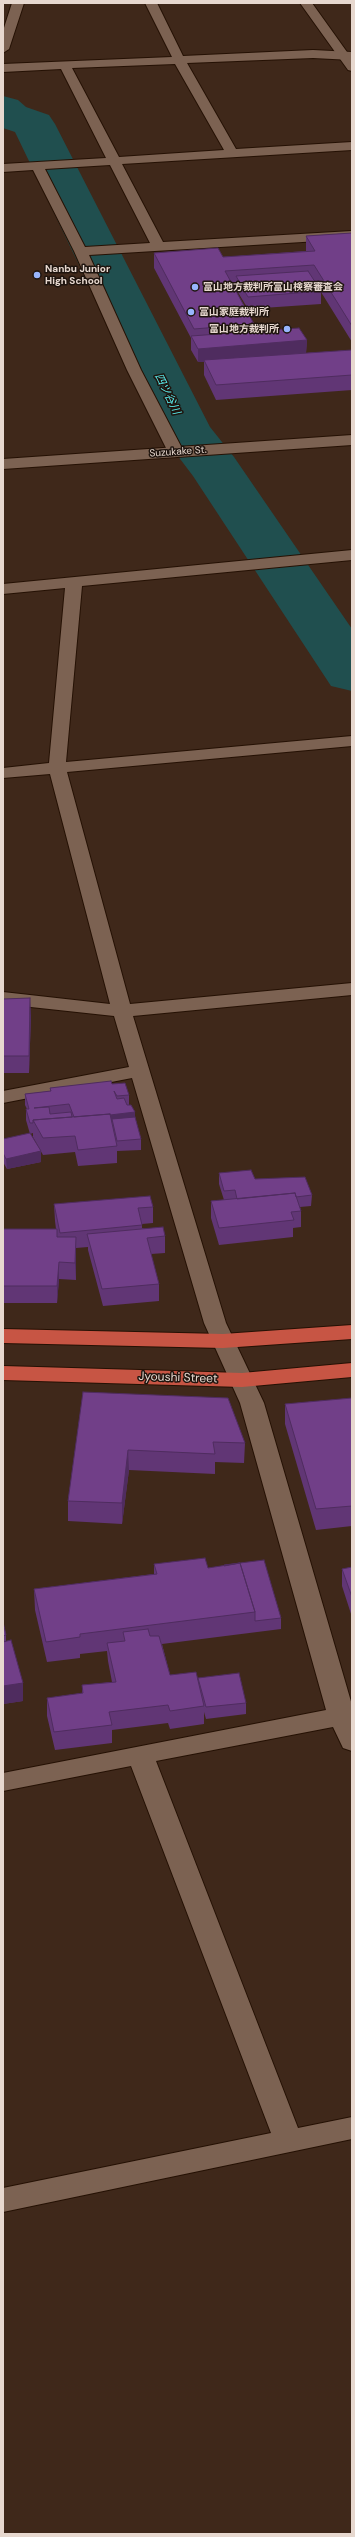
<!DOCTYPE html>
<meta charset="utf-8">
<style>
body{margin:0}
#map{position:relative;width:355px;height:2537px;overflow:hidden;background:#3f281a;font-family:"DM Sans",sans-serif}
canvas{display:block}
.frame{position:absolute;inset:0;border:4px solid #e7d8cf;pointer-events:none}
</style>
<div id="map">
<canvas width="355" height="2537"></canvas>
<div class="frame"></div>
</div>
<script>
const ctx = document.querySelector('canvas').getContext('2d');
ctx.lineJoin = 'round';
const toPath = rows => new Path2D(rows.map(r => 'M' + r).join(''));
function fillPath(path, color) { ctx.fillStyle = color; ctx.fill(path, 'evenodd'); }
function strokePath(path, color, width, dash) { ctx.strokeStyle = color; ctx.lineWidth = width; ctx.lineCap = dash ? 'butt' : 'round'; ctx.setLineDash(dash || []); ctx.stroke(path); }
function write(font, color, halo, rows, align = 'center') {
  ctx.font = font + ' "DM Sans","Noto Sans JP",sans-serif'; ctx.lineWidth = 3; ctx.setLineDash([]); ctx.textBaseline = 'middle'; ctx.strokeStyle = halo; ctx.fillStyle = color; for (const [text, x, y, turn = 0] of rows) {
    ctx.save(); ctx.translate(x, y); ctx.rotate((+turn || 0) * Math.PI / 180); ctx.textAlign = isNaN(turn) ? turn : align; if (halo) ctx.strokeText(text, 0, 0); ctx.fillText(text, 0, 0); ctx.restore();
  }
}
fillPath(toPath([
 [3,96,18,100,26,107,49,115,55,124,210,427,234,457,352,629,352,691,331,686,193,476,159,431,15,132,3,128,3,96]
]), '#204f4f');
const minor = toPath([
 [12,3,24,3,9,49,3,53,3,31,12,3],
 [145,3,157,3,183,56,313,50,352,52,352,60,313,58,187,63,236,149,352,142,352,150,122,164,163,242,352,231,352,239,89,255,141,370,184,452,176,457,168,452,127,370,74,251,33,170,3,172,3,164,106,158,61,69,3,72,3,64,172,57,145,3],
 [175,64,224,150,119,157,72,68,175,64],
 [110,165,150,243,85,247,45,169,110,165],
 [352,550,352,560,82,586,66,762,352,736,352,746,67,772,130,1004,352,983,352,995,133,1016,226,1323,264,1403,352,1705,352,1751,343,1748,333,1727,156,1761,298,2128,352,2117,352,2139,3,2212,3,2188,271,2133,131,1766,3,1791,3,1773,326,1710,240,1403,204,1323,132,1078,3,1103,3,1091,129,1067,114,1016,3,1004,3,992,110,1004,50,774,3,778,3,768,49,763,65,588,3,594,3,584,352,550]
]);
const tertiary = toPath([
 [300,3,312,3,352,59,352,71,348,70,300,3],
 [352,435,352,445,3,469,3,459,352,435]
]);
const trunk = toPath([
 [352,1325,352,1339,223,1348,3,1343,3,1329,223,1334,352,1325],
 [352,1363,352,1377,242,1387,3,1380,3,1366,242,1373,352,1363]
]);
strokePath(minor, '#251104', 2);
strokePath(tertiary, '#251104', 2);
strokePath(trunk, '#251104', 2);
fillPath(minor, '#7c6252');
fillPath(tertiary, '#7c6252');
fillPath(trunk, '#c75544');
fillPath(toPath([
 [352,233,352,342,321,292,321,304,248,309,236,289,236,286,233,286,254,324,254,331,307,340,306,353,352,350,352,390,216,400,204,375,204,362,198,362,191,350,191,338,154,268,154,253,223,257,306,251,306,236],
 [3,999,31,1015,29,1073,3,1073],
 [112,1084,129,1095,129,1105,135,1112,135,1117,141,1139,141,1150,117,1151,117,1163,78,1166,75,1152,43,1155,33,1137,33,1133,30,1134,26,1120,26,1109,27,1109,25,1105,25,1094,50,1091,50,1088],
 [3,1139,41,1162,7,1169,3,1162],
 [219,1173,255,1179,312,1195,311,1206,300,1207,301,1211,301,1227,293,1228,293,1237,219,1245,211,1218,211,1201,224,1200,219,1184],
 [54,1204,153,1207,153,1223,142,1224,142,1228,165,1236,165,1253,151,1254,159,1284,159,1301,103,1306,88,1250,88,1247,76,1248,76,1280,59,1279,57,1303,3,1303,3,1229,56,1229,55,1221],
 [83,1392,245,1443,244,1463,215,1462,215,1474,129,1470,122,1524,68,1521,68,1501],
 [352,1398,352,1526,316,1530,285,1424,285,1404],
 [154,1564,208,1568,281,1618,281,1629,162,1644,170,1675,198,1682,198,1678,246,1703,246,1714,206,1719,204,1712,204,1724,170,1729,168,1723,112,1730,112,1743,55,1750,47,1716,47,1698,82,1693,82,1685,112,1682,108,1661,107,1651,80,1654,80,1658,47,1662,35,1610,34,1589,154,1574],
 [352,1567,352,1617,342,1586,342,1569],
 [3,1622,6,1635,6,1641,23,1701,3,1704]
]), '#613675');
fillPath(toPath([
 [307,340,306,353,204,360,204,362,198,362,198,349],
 [30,998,31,1015,29,1073,29,1056],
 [135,1112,135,1123,112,1119,112,1125,75,1119],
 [41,1151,41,1162,7,1169,6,1159],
 [76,1237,76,1280,75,1263],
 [59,1262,59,1279,57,1303,57,1286],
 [128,1450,129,1470,122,1524,122,1503],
 [23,1683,23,1701,3,1704,3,1686]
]), '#4f2c5f');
const building = toPath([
 [352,233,352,326,314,265,225,271,254,324,194,329,154,253,218,248,223,257,315,251,306,236,352,233],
 [308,271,321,291,248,297,236,276,308,271],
 [299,328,307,340,198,349,191,336,299,328],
 [352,350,352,375,216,385,204,360,352,350],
 [30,998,29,1056,3,1056,3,999,30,998],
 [111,1081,112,1084,125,1083,129,1095,117,1096,114,1091,117,1099,124,1098,127,1105,131,1105,135,1112,110,1115,110,1114,74,1117,69,1104,34,1108,49,1107,50,1114,71,1112,72,1117,33,1120,33,1123,30,1123,26,1109,29,1109,25,1094,51,1091,50,1088,111,1081],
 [110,1114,117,1146,78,1150,75,1136,43,1138,33,1120,110,1114],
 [135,1117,141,1139,117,1141,112,1119,135,1117],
 [30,1133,41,1151,6,1159,3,1153,3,1139,30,1133],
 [251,1170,255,1179,305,1177,312,1195,296,1197,295,1193,237,1199,235,1190,224,1191,219,1173,251,1170],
 [295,1193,301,1211,291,1212,294,1220,219,1228,211,1201,295,1193],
 [150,1196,153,1207,138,1208,142,1225,60,1233,54,1204,150,1196],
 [163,1227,165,1236,147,1238,159,1284,102,1289,87,1234,163,1227],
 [3,1229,57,1229,57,1237,76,1237,75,1263,59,1262,57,1286,3,1286,3,1229],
 [83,1392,228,1398,245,1443,213,1442,215,1454,128,1450,122,1503,68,1501,83,1392],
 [352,1398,352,1506,316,1509,285,1404,352,1398],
 [205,1558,208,1568,240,1563,255,1612,80,1634,80,1637,46,1642,34,1589,157,1574,154,1564,205,1558],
 [264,1560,281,1618,255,1621,255,1612,240,1563,224,1566,224,1565,264,1560],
 [352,1567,352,1597,342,1569,352,1567],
 [3,1622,6,1635,3,1636,3,1622],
 [148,1629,150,1636,159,1636,170,1675,196,1672,204,1706,170,1711,168,1705,109,1712,112,1725,54,1732,47,1698,83,1693,82,1685,116,1682,107,1643,125,1641,123,1632,148,1629],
 [11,1640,23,1683,3,1686,3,1642,11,1640],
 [239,1673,246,1703,206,1707,198,1678,239,1673]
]);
fillPath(building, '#713f88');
strokePath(building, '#4f2c5f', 1);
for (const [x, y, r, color] of [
 [37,275,4,"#98b5fd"],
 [195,287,4,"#98b5fd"],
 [191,312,4,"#98b5fd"],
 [287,329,4,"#98b5fd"]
]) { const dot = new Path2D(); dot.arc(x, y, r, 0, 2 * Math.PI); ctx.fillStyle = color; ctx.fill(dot); strokePath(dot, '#1e140e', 1.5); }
write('bold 10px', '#e7d8cf', '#1e140e', [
 ["Nanbu Junior",45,269],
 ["High School",45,281],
 ["富山地方裁判所富山検察審査会",203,287],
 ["富山家庭裁判所",199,312],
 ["富山地方裁判所",279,329,"right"]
], 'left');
write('10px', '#e7d8cf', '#1e140e', [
 ["Suzukake St.",178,452,-4]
]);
write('italic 11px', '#5beff0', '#1e140e', [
 ["四ツ谷川",167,394,64]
]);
write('12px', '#e7d8cf', '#1e140e', [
 ["Jyoushi Street",178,1378,2]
]);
</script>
